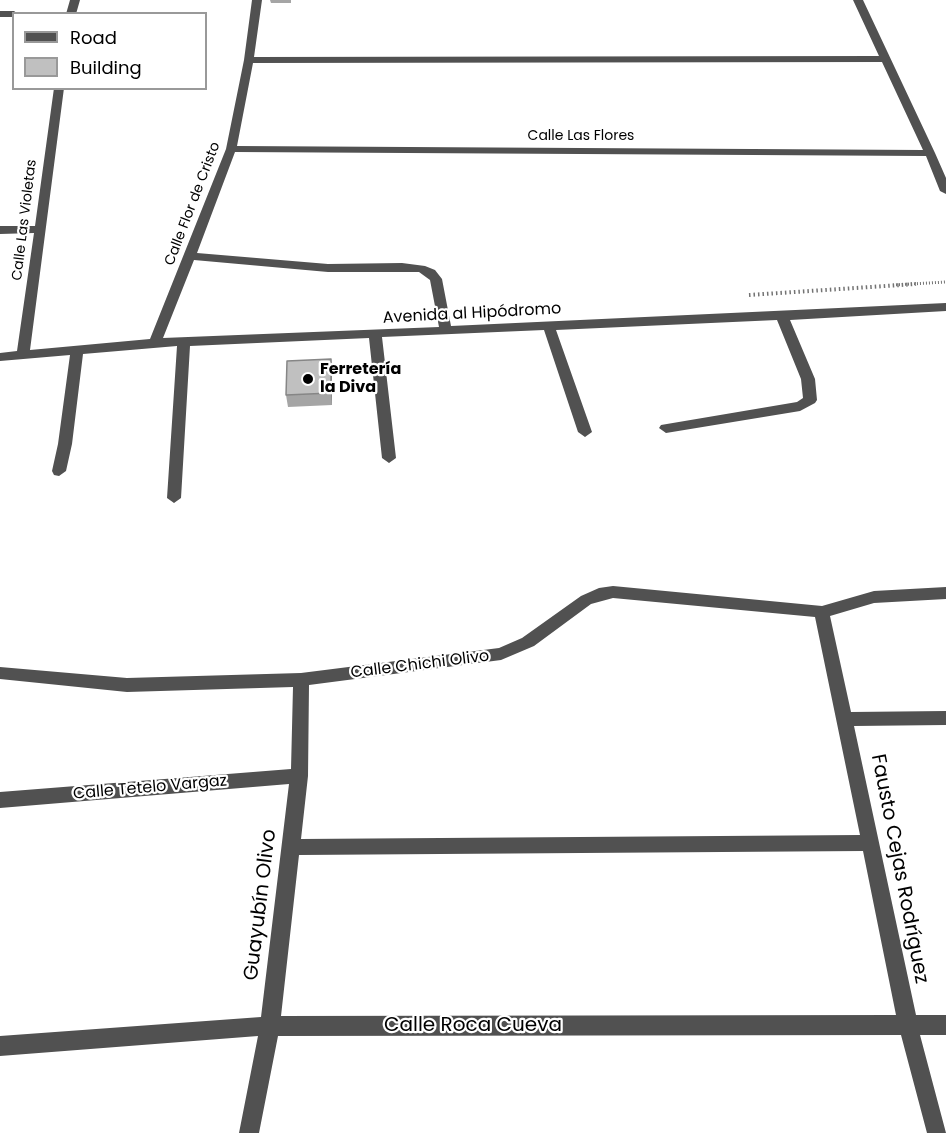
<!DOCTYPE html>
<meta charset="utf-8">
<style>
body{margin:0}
#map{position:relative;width:946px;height:1133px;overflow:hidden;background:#fff;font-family:Poppins,sans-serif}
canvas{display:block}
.legend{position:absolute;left:12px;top:12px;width:195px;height:78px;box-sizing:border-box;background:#fff;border:2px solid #999;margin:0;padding:8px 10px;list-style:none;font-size:18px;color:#000}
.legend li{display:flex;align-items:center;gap:12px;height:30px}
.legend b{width:30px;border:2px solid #999}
</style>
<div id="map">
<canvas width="946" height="1133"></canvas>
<ul class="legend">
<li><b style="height:8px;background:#515151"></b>Road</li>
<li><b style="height:16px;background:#c0c0c0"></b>Building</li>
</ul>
</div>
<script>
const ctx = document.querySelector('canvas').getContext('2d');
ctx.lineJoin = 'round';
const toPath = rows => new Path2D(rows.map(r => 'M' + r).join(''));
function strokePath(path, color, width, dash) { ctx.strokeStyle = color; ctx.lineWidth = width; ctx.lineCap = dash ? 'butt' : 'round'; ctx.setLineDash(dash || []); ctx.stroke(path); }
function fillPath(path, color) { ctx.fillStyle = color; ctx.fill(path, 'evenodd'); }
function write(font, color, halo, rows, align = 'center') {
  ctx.font = font + ' Poppins,sans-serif'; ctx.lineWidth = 4.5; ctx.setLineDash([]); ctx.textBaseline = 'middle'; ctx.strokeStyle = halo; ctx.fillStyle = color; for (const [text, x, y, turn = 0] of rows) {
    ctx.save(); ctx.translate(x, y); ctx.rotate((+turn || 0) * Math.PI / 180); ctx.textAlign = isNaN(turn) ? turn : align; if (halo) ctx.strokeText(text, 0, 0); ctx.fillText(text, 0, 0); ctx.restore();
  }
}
strokePath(toPath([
 [893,285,946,282]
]), '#737373', 3, [1, 2]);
strokePath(toPath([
 [749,295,916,284]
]), '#737373', 4, [1.5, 3]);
fillPath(toPath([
 [70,0,80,0,76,14,66,14,70,0],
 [252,0,262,0,254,57,879,56,853,0,863,0,935,153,946,178,946,194,940,191,926,156,235,152,197,253,328,264,402,263,425,266,435,270,442,279,451,326,946,303,946,311,790,320,815,379,817,400,815,403,800,411,666,433,659,428,661,425,797,402,803,398,801,379,777,320,556,330,592,432,585,437,578,432,544,330,382,337,396,458,389,463,382,458,369,338,190,346,181,498,174,503,167,498,177,346,83,354,72,444,66,471,59,476,54,475,52,471,58,444,70,355,0,361,0,353,17,351,34,233,0,234,0,226,35,226,54,88,64,88,30,350,150,339,226,149,244,60,252,0],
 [882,62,923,150,237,146,253,63,882,62],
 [194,260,328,272,419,272,430,280,439,327,163,338,194,260],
 [0,11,14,11,18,14,14,14,14,17,0,17,0,11],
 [613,586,822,606,874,591,946,587,946,599,874,603,830,616,851,712,946,711,946,725,854,726,916,1015,946,1015,946,1035,920,1035,946,1133,927,1133,901,1035,278,1036,259,1133,239,1133,258,1036,0,1056,0,1036,261,1017,289,784,0,808,0,792,291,769,293,687,127,692,0,679,0,667,127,678,301,673,499,648,522,638,581,596,599,588,613,586],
 [613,598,815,617,860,835,301,839,308,776,309,685,501,660,534,646,591,604,613,598],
 [863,851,896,1015,281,1016,299,855,863,851]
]), '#515151');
fillPath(toPath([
 [270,0,291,0,291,3,271,3],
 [331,359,332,371,332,405,288,407,286,395]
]), '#a5a5a5');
fillPath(toPath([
 [331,359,332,371,332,405,331,393]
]), '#868686');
const building = toPath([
 [331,359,331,393,286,395,287,361,331,359]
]);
fillPath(building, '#c0c0c0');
strokePath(building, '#868686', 1.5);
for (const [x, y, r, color] of [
 [308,379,6,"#000"]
]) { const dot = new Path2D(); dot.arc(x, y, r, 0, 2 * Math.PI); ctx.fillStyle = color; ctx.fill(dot); strokePath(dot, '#fff', 2); }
write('14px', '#000', '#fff', [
 ["Calle Las Flores",581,136],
 ["Calle Flor de Cristo",193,204,-69],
 ["Calle Las Violetas",25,220,-83]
]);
write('16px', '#000', '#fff', [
 ["Avenida al Hipódromo",472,314,-3],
 ["Calle Chichi Olivo",420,665,-7],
 ["Calle Tetelo Vargaz",150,788,-5]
]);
write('bold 16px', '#000', '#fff', [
 ["Ferretería",320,370],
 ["la Diva",320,388]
], 'left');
write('20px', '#000', '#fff', [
 ["Fausto Cejas Rodríguez",899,869,79],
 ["Guayubín Olivo",261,905,-83],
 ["Calle Roca Cueva",473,1026]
]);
</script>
